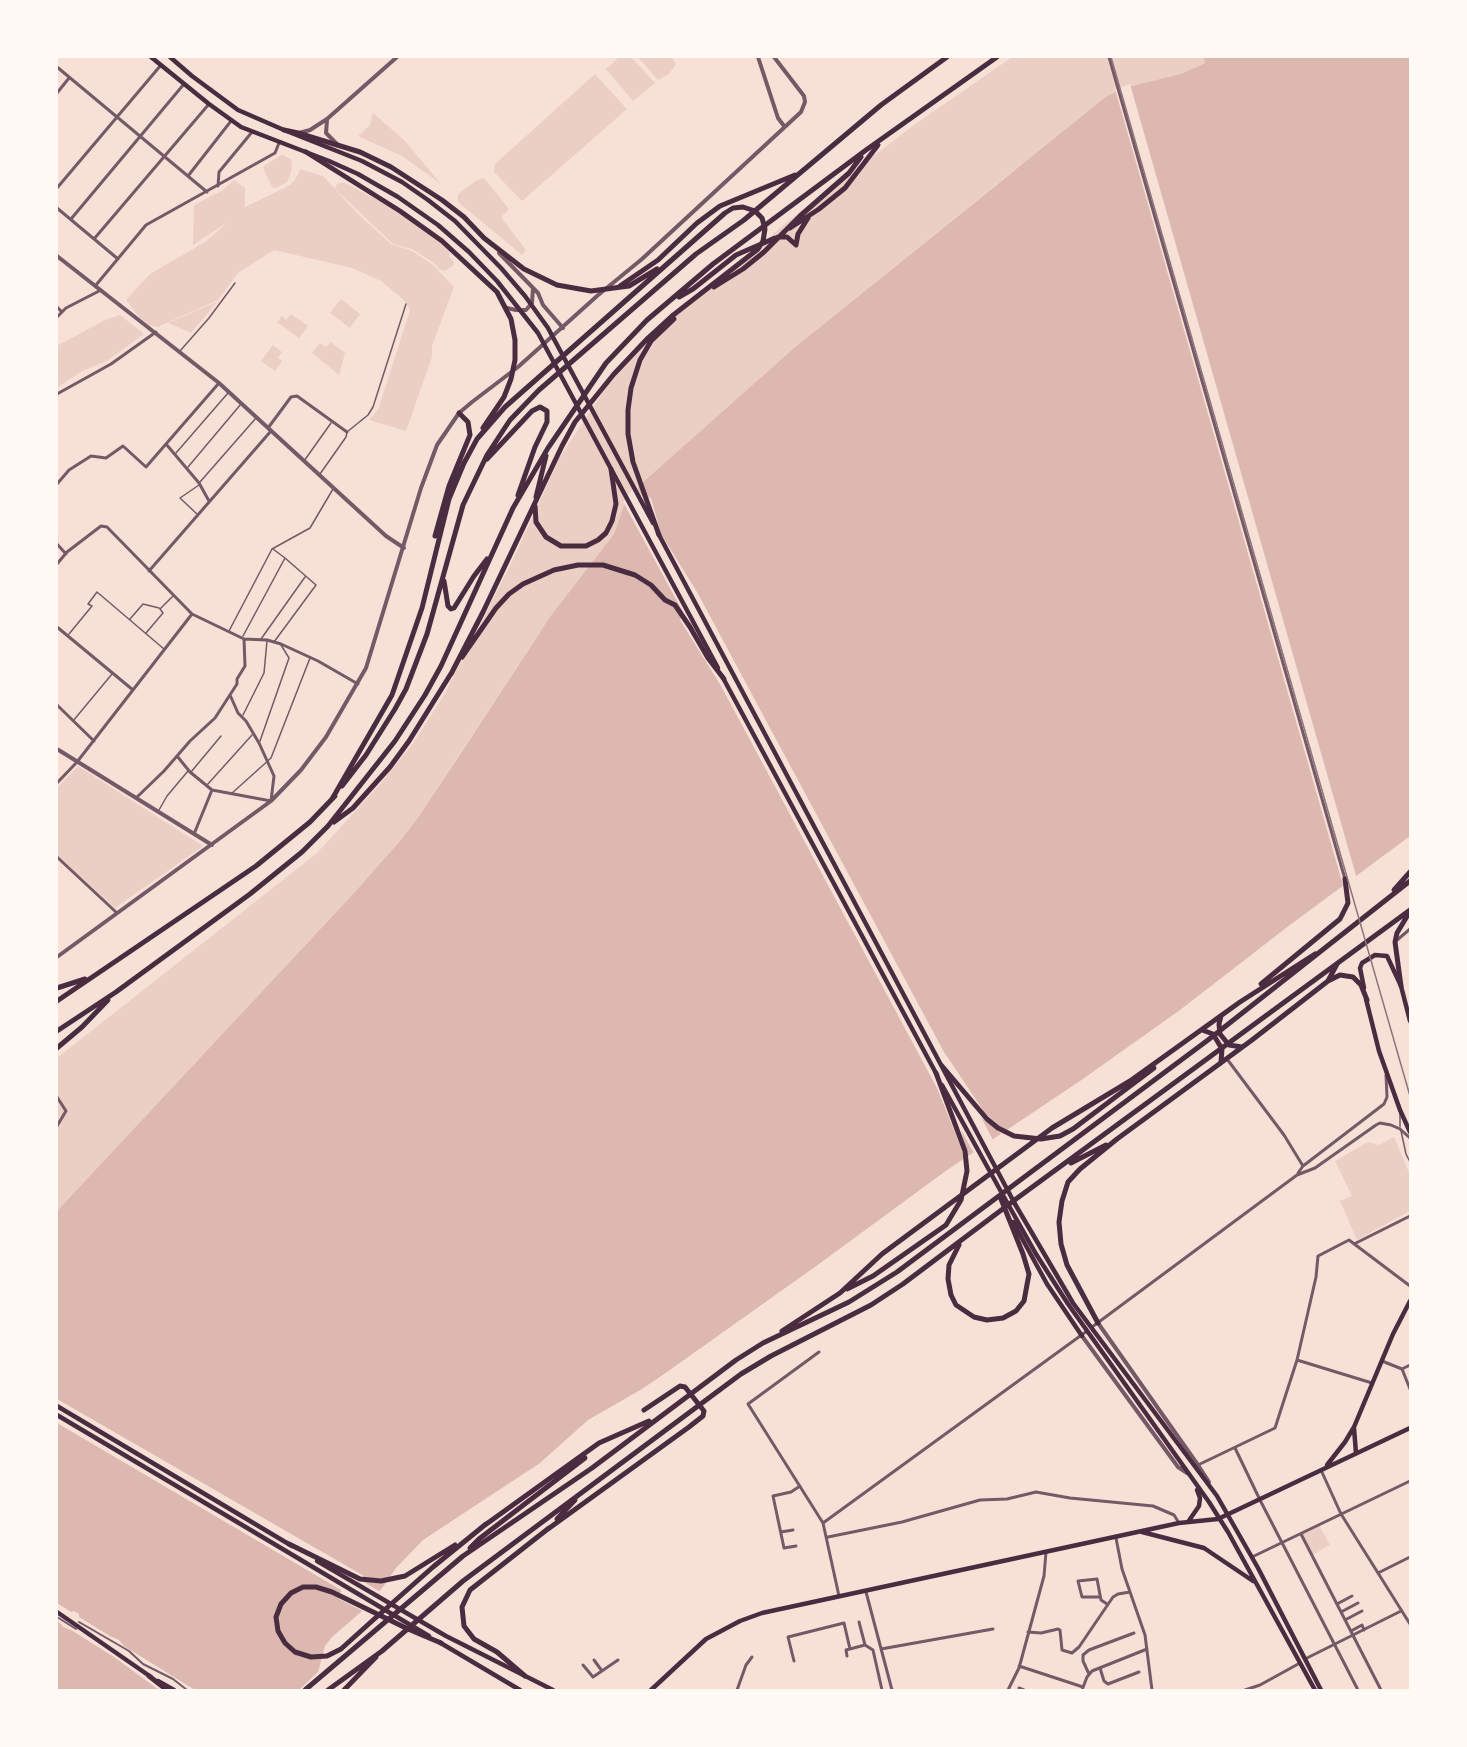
<!DOCTYPE html>
<style>
body{margin:0}
#map{position:relative;width:1467px;height:1747px;overflow:hidden;background:#f7e1d7;font-family:Raleway,sans-serif}
canvas{display:block}
.frame{position:absolute;inset:0;border:58px solid #fffaf5;pointer-events:none}
</style>
<div id="map">
<canvas width="1467" height="1747"></canvas>
<div class="frame"></div>
</div>
<script>
const ctx = document.querySelector('canvas').getContext('2d');
ctx.lineJoin = 'round';
function fillPath(path, color) { ctx.fillStyle = color; ctx.fill(path, 'evenodd'); }
const toPath = rows => new Path2D(rows.map(r => 'M' + r).join(''));
function strokePath(path, color, width, dash) { ctx.strokeStyle = color; ctx.lineWidth = width; ctx.lineCap = dash ? 'butt' : 'round'; ctx.setLineDash(dash || []); ctx.stroke(path); }
fillPath(toPath([
 [619,57,631,57,655,83,633,101,606,69],
 [638,57,668,57,672,58,676,64,669,74,658,80],
 [1012,57,1204,57,1206,59,1205,63,1181,74,1139,85,1008,175,794,348,642,483,624,505,614,534,540,632,417,819,399,842,354,893,57,1211,57,1058,317,853,382,782,411,746,443,697,510,566,560,457,608,385,633,354,664,325,703,295,786,223,914,125],
 [595,74,627,109,522,201,494,172,495,164],
 [373,113,404,140,441,184,402,156,358,136,370,125],
 [283,155,292,160,291,173,287,182,276,188,272,187,263,168,264,166,279,156],
 [300,169,323,176,357,213,391,244,412,251,432,264,454,287,432,346,432,357,406,431,369,420,378,410,410,310,405,301,381,281,352,268,274,250,238,273,218,300,158,327,149,325,139,317,126,300,150,274,205,242,228,222,193,245,194,205,223,190,234,180,245,188,245,205,243,208,290,185,295,180],
 [484,178,509,209,501,217,526,250,522,255,458,202,458,194,477,180],
 [340,183,345,183,400,212,449,250,449,256,454,262,453,266,444,271,439,269,434,263,412,249,393,244,335,189,337,184],
 [341,299,360,314,350,328,330,313],
 [217,302,191,333,168,323],
 [291,314,308,326,299,338,277,322,282,316,286,320],
 [120,315,144,334,107,361,82,371,57,388,57,346,105,320],
 [331,342,345,353,339,375,312,353,320,343,326,347],
 [273,345,282,352,278,358,282,361,275,371,261,361],
 [78,766,203,846,115,908,57,855,57,788],
 [1394,1137,1410,1175,1410,1211,1357,1240,1340,1201,1352,1196,1335,1161,1368,1142,1379,1145],
 [1319,1525,1330,1545,1312,1555,1301,1534]
]), '#ebcfc5');
fillPath(toPath([
 [1204,57,1410,57,1410,836,1286,928,1180,1010,1080,1081,947,1170,819,1264,667,1372,642,1389,588,1420,540,1463,423,1540,396,1568,383,1587,361,1612,332,1637,325,1646,318,1672,299,1690,57,1690,57,1211,354,893,399,842,417,819,461,753,550,617,614,534,624,505,642,483,794,348,1107,96,1128,87,1181,74,1205,63]
]), '#dcb8b0');
fillPath(toPath([
 [1130,84,1357,879,1344,889,1115,89],
 [635,485,642,496,651,498,661,534,697,592,944,1052,985,1113,1001,1127,1010,1132,1004,1136,981,1117,994,1142,975,1155,961,1130,969,1159,964,1163,962,1150,937,1088,721,686,680,620,683,612,623,502],
 [57,1399,364,1576,364,1582,382,1593,365,1612,339,1599,341,1590,57,1423],
 [57,1603,71,1612,74,1611,79,1614,79,1617,110,1636,119,1640,124,1646,195,1690,159,1690,114,1657,71,1630,63,1627,62,1625,57,1621]
]), '#f7e1d7');
strokePath(toPath([
 [180,351,209,318,235,283],
 [176,453,228,393],
 [304,461,331,423],
 [188,467,241,404],
 [320,474,346,437,347,432,368,415,373,407,406,304],
 [200,482,256,418],
 [197,514,180,498,199,485],
 [273,549,285,558,316,585,274,642],
 [130,619,143,604,159,608],
 [229,631,272,549,310,528,333,489],
 [146,633,163,613,160,609,173,596],
 [69,634,92,606,88,604,97,592,164,649],
 [243,636,285,558],
 [261,639,305,577],
 [243,715,264,673,267,641],
 [73,721,112,674],
 [260,741,289,658,281,645],
 [191,772,221,736],
 [207,785,252,735],
 [231,794,271,758,310,658],
 [159,810,167,796,188,771],
 [1400,1114,1400,1127],
 [1401,1131,1406,1154,1410,1162]
]), '#755966', 1.5);
strokePath(toPath([
 [57,1617,76,1629],
 [79,1622,129,1651,143,1664,173,1679,187,1690]
]), '#755966', 2);
strokePath(toPath([
 [1109,57,1345,879],
 [57,67,207,192],
 [57,93,69,78],
 [188,176,231,121],
 [218,186,219,172,252,132],
 [57,188,161,65],
 [57,208,118,259],
 [71,219,184,84],
 [94,239,209,104],
 [96,285,146,225,275,153,279,143],
 [57,307,62,312],
 [57,317,66,308,101,290],
 [57,394,111,364,156,332],
 [268,428,291,397,297,396,347,432],
 [166,444,199,483,209,501],
 [57,484,69,470,91,456,106,458,123,446,146,467,219,383],
 [57,544,66,554],
 [57,564,67,552,101,526,107,527,192,614,244,639,267,640,281,644,318,661,358,684],
 [149,571,271,431],
 [57,627,133,690],
 [57,705,94,741],
 [177,756,190,772,212,790,271,801,274,776,259,743,246,721,238,713,230,695],
 [57,783,77,762,192,614],
 [136,798,164,771,190,741,215,718,237,684,237,679,245,666,244,639],
 [194,834,212,790],
 [57,857,117,913],
 [1396,941,1410,929],
 [1227,1059,1284,1135,1303,1166],
 [57,1097,66,1111,57,1126],
 [1298,1173,1303,1166,1384,1104,1387,1097,1386,1075],
 [1354,1244,1410,1216],
 [1092,1327,1297,1175,1315,1168,1376,1125,1380,1123,1391,1125,1400,1129,1410,1138],
 [819,1352,748,1404,823,1523],
 [1297,1360,1372,1383],
 [1382,1361,1402,1369,1410,1389],
 [1402,1369,1410,1365],
 [1235,1448,1260,1500,1358,1690],
 [1198,1465,1275,1428,1297,1360,1316,1277,1318,1256,1349,1240,1410,1286],
 [1321,1470,1341,1514,1410,1624],
 [781,1532,793,1530],
 [1301,1534,1381,1690],
 [828,1537,902,1522,980,1500,1007,1499,1036,1492,1070,1498,1153,1506,1174,1515,1179,1523],
 [1116,1538,1122,1569,1145,1635,1152,1690],
 [796,1546,784,1548,773,1496,791,1492,800,1486],
 [1252,1557,1410,1481],
 [1378,1573,1410,1557],
 [866,1592,892,1690],
 [839,1596,823,1523,1087,1331],
 [1100,1597,1082,1597,1078,1581,1097,1579,1101,1600,1107,1604],
 [1337,1604,1352,1596],
 [1341,1612,1358,1603],
 [1345,1620,1362,1611],
 [859,1622,865,1645],
 [1351,1631,1362,1625,1364,1630],
 [1028,1632,1041,1633,1058,1629,1060,1630,1062,1650,1072,1653,1079,1647,1113,1597,1118,1594,1130,1592],
 [881,1649,993,1629],
 [847,1656,846,1650,865,1645,873,1650,882,1690],
 [1305,1659,1401,1611],
 [594,1660,602,1671],
 [794,1661,788,1637,844,1623,850,1649],
 [583,1665,593,1677,618,1660],
 [1019,1666,1083,1687],
 [1100,1668,1104,1681,1108,1684,1139,1672],
 [1089,1674,1083,1661,1083,1655,1089,1650,1134,1633],
 [1019,1688,1024,1690],
 [737,1690,746,1665,752,1657],
 [1008,1690,1019,1668,1044,1576,1046,1552],
 [1082,1690,1087,1677,1092,1671,1147,1649],
 [1245,1690,1260,1685,1300,1663]
]), '#755966', 3);
strokePath(toPath([
 [758,57,778,118,784,126],
 [327,120,326,133,337,144],
 [299,133,310,130,327,119,397,57],
 [499,253,538,293,543,305,563,328],
 [57,256,219,383,386,536,404,548],
 [507,308,516,310,526,310,532,303,533,288],
 [57,749,212,845],
 [57,957,271,801,301,770,326,737,366,668,421,488,437,445,459,413,472,402,518,367,597,296,642,259,801,112,805,102,804,96,774,57],
 [1098,1323,1198,1465,1209,1482],
 [1082,1336,1178,1467,1187,1473]
]), '#755966', 4);
strokePath(toPath([
 [1364,988,1360,968,1362,963,1375,955,1387,956,1401,986,1410,1021],
 [1366,999,1379,1051,1400,1110,1410,1132],
 [1015,1204,1073,1303,1217,1496,1258,1568,1321,1690],
 [1009,1206,1036,1254,1068,1304,1209,1502,1228,1532,1315,1690],
 [1013,1222,1047,1284,1082,1336],
 [1354,1428,1356,1453],
 [1327,1465,1345,1442,1354,1427,1393,1334,1410,1301],
 [1188,1522,1199,1506,1200,1498,1197,1490],
 [1142,1532,1204,1548,1253,1581],
 [57,1612,151,1677],
 [158,1681,174,1690],
 [651,1690,706,1639,740,1621,762,1613,1179,1523,1218,1519,1410,1428]
]), '#4a2c40', 4.5);
strokePath(toPath([
 [151,57,209,104,241,127,329,161,358,174,398,197,438,225,469,252,497,281,538,333,718,668],
 [170,57,192,76,238,110,284,130,362,161,402,182,428,200,455,221,501,268,525,296,548,328,653,523],
 [658,533,1015,1204],
 [722,676,937,1075],
 [942,1085,1009,1206],
 [57,1406,292,1546],
 [57,1415,429,1636],
 [317,1561,446,1636,553,1690],
 [439,1642,520,1690]
]), '#4a2c40', 4.5);
strokePath(toPath([
 [284,130,298,133,360,152,391,167,442,200,464,217,484,238,524,269,557,285,591,291,629,286,657,269],
 [306,152,400,211,442,241,497,292,511,319,515,340,515,360,511,379,504,397,483,428],
 [790,228,819,209,845,188,878,145],
 [778,237,787,237,796,245,798,234,808,218],
 [620,286,658,260,697,223,720,206,795,175],
 [714,287,743,269,764,252,800,216,849,173,861,157],
 [679,297,693,289,736,255,775,238],
 [487,459,532,411,540,407,547,411,547,422,535,447,518,495],
 [536,497,546,456],
 [535,506,536,522,546,537,561,546,586,546,598,540,606,533,612,521,616,504,611,469],
 [659,535,633,462,628,434,628,410,631,388,640,360,651,341,674,319],
 [435,536,449,486,470,435,468,422,459,413],
 [444,581,448,606,451,609,454,608,474,576,487,559],
 [462,657,496,608,509,594,523,584,554,570,578,565,603,565,635,575,651,585,665,600,675,605,690,627,708,658,724,679],
 [342,786,366,755,395,709,406,689,427,634,463,505,487,455,510,420,539,390,696,254,744,220,881,105,947,57],
 [332,799,392,695,422,608,449,499,464,463,477,439,505,407,725,213,733,208,743,207,755,211,762,218,765,229,763,241,758,249,672,316,648,338,614,374,575,422,562,446,483,612,451,674],
 [334,822,353,808,390,767,409,741,452,672],
 [1394,890,1410,872],
 [1328,981,1337,964],
 [1261,984,1340,919,1348,903,1345,879],
 [1401,986,1395,942,1397,933,1409,913],
 [57,988,85,979],
 [57,1001,256,866,310,822,335,796],
 [1221,1016,1219,1024,1220,1034,1229,1045,1242,1047],
 [1202,1030,1213,1034,1222,1049,1221,1062],
 [57,1031,116,992,250,894,302,852,328,826,395,741,425,695,441,666,513,508,548,448,606,363,647,320,713,264,866,150,997,57],
 [57,1048,82,1027,108,1000],
 [942,1066,987,1119,998,1128,1014,1136,1041,1139,1060,1136,1073,1129,1154,1068],
 [1071,1163,1106,1145],
 [959,1245,949,1265,948,1279,951,1295,956,1305,974,1317,987,1320,1003,1318,1016,1311,1024,1301,1029,1274,1023,1254,1001,1199],
 [847,1289,873,1276,946,1225,961,1200,967,1171,965,1151,936,1073],
 [1098,1323,1067,1265,1061,1244,1059,1222,1062,1201,1068,1182,1080,1169,1117,1139,1252,1040,1328,981,1340,975,1353,977,1361,985,1367,1000],
 [782,1331,840,1293,882,1254,1052,1128,1130,1081,1240,1002,1315,954],
 [557,1519,575,1500],
 [485,1525,599,1443,649,1421],
 [548,1529,689,1427,703,1416,704,1411,685,1387,680,1386,644,1410],
 [289,1544,360,1579,381,1581,405,1576,455,1545],
 [470,1548,479,1539,585,1458],
 [441,1643,408,1629,332,1592,316,1587,303,1587,291,1593,281,1604,276,1617,278,1631,285,1643,295,1652,311,1657,327,1656,341,1649,372,1621,433,1567,486,1524],
 [149,1676,167,1690],
 [525,1676,497,1652,474,1639,464,1626,462,1607,470,1590,549,1528],
 [305,1690,463,1556,592,1468,736,1360,763,1343,849,1302,897,1272,1208,1040,1410,881],
 [328,1690,382,1651,463,1581,741,1374,771,1356,871,1305,903,1284,1016,1199,1410,910],
 [344,1690,376,1657]
]), '#4a2c40', 5);
strokePath(toPath([
 [1111,57,1410,1096]
]), '#8f747c', 1.5);
</script>
